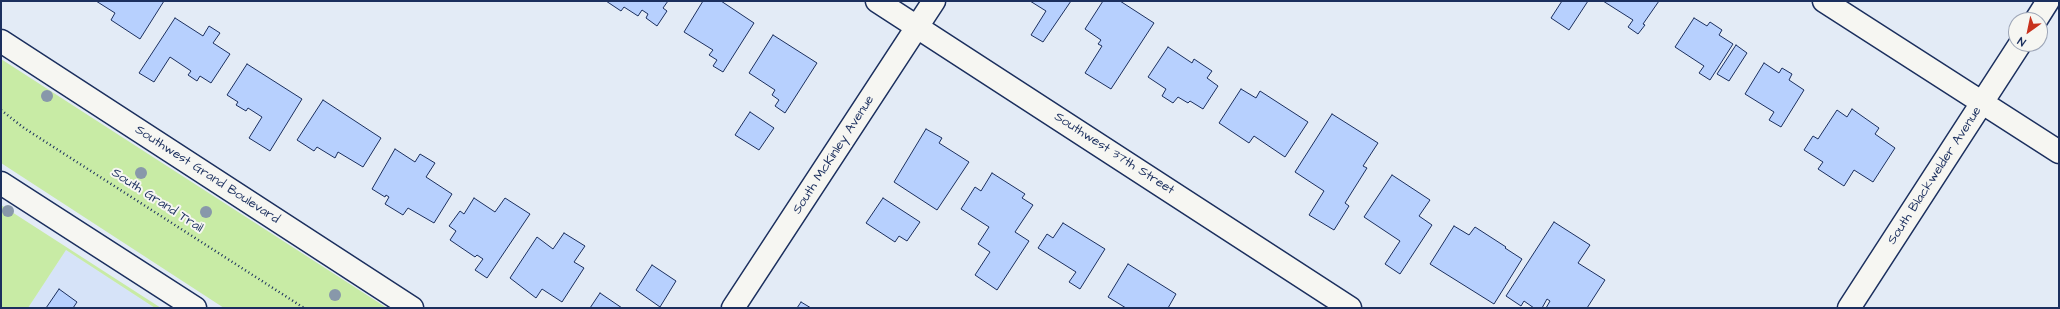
<!DOCTYPE html>
<style>
body{margin:0}
#map{position:relative;width:2060px;height:309px;overflow:hidden;background:#e3ebf6;font-family:"Architects Daughter",sans-serif}
canvas{display:block}
.frame{position:absolute;inset:0;border:2px solid #1b2f5e;pointer-events:none}
.north{position:absolute;left:2008px;top:12px;width:40px;height:40px;box-sizing:border-box;background:#f6f6f2;border:1px solid #9ea6b7;border-radius:50%;rotate:213deg;font-size:11px;font-weight:700;line-height:16px;text-align:center;color:#1b2f5e}
.north::after{content:'';display:block;margin:auto;width:14px;height:18px;background:#c8321e;clip-path:polygon(50% 0,100% 100%,50% 72%,0 100%)}
</style>
<div id="map">
<canvas width="2060" height="309"></canvas>
<div class="frame"></div>
<div class="north">N</div>
</div>
<script>
const ctx = document.querySelector('canvas').getContext('2d');
ctx.lineJoin = 'round';
function fillPath(path, color) { ctx.fillStyle = color; ctx.fill(path, 'evenodd'); }
const toPath = rows => new Path2D(rows.map(r => 'M' + r).join(''));
function strokePath(path, color, width, dash) { ctx.strokeStyle = color; ctx.lineWidth = width; ctx.lineCap = dash ? 'butt' : 'round'; ctx.setLineDash(dash || []); ctx.stroke(path); }
function write(font, color, halo, rows, align = 'center') {
  ctx.font = font + ' "Architects Daughter",sans-serif'; ctx.lineWidth = 4; ctx.setLineDash([]); ctx.textBaseline = 'middle'; ctx.strokeStyle = halo; ctx.fillStyle = color; for (const [text, x, y, turn = 0] of rows) {
    ctx.save(); ctx.translate(x, y); ctx.rotate((+turn || 0) * Math.PI / 180); ctx.textAlign = isNaN(turn) ? turn : align; if (halo) ctx.strokeText(text, 0, 0); ctx.fillText(text, 0, 0); ctx.restore();
  }
}
fillPath(toPath([
 [66,250,155,308,28,308]
]), '#d6e3f8');
fillPath(toPath([
 [1,59,387,308,224,308,1,163],
 [1,205,161,308,155,308,66,250,28,308,1,308]
]), '#c8eba5');
const building = toPath([
 [96,1,164,1,140,39,111,20,115,13,96,1],
 [606,1,668,1,663,8,667,11,657,26,646,18,648,14,642,10,638,16,624,7,621,11,606,1],
 [703,1,721,1,754,23,723,72,713,66,717,60,709,55,713,50,684,32,703,1],
 [1030,1,1071,1,1043,42,1031,35,1046,11,1030,1],
 [1103,1,1120,1,1154,23,1111,89,1085,73,1102,46,1098,44,1101,40,1085,29,1103,1],
 [1562,1,1588,1,1569,30,1551,18,1562,1],
 [1603,1,1659,1,1643,24,1645,25,1638,34,1628,27,1633,20,1603,1],
 [175,18,203,36,209,26,220,33,213,43,230,54,211,83,200,76,197,81,188,75,191,71,170,57,154,82,139,73,175,18],
 [1694,18,1707,26,1710,22,1722,30,1719,35,1733,44,1710,80,1699,73,1704,66,1675,47,1694,18],
 [773,35,817,63,785,113,775,106,779,100,772,95,775,90,749,73,773,35],
 [1736,45,1747,53,1729,81,1717,74,1736,45],
 [1168,47,1192,63,1194,59,1212,71,1207,78,1218,86,1203,109,1190,101,1188,103,1178,97,1173,103,1162,96,1166,89,1148,77,1168,47],
 [1764,63,1779,73,1782,68,1792,74,1789,80,1804,90,1781,127,1769,120,1774,112,1745,94,1764,63],
 [247,64,302,99,270,151,249,138,262,117,248,108,246,111,236,105,238,102,227,95,247,64],
 [1241,89,1256,98,1260,91,1308,122,1285,157,1254,136,1249,143,1219,123,1241,89],
 [323,100,381,138,363,167,338,152,335,158,317,147,314,151,297,140,323,100],
 [1852,109,1879,128,1875,134,1895,148,1873,182,1854,170,1844,186,1818,169,1823,162,1804,150,1813,136,1818,139,1837,110,1847,117,1852,109],
 [750,112,774,128,759,150,735,135,750,112],
 [1332,114,1378,143,1363,166,1367,168,1345,203,1349,206,1334,230,1309,215,1324,191,1295,172,1332,114],
 [926,129,942,138,939,143,969,162,937,210,894,182,926,129],
 [395,149,415,162,420,154,435,163,426,177,452,194,434,223,408,208,403,215,385,204,389,197,386,195,385,197,372,189,395,149],
 [992,173,1025,194,1022,198,1033,205,1015,232,1029,241,997,290,975,275,990,252,978,244,989,227,961,209,975,187,981,191,992,173],
 [1392,175,1430,200,1419,216,1432,225,1400,274,1385,264,1400,241,1364,217,1392,175],
 [474,198,495,212,505,198,530,214,487,278,475,270,483,259,477,255,475,257,450,240,456,231,449,226,460,211,464,214,474,198],
 [883,198,920,222,907,241,899,236,895,242,866,223,883,198],
 [1554,222,1590,245,1578,263,1605,280,1587,308,1546,308,1550,301,1547,299,1542,308,1534,308,1524,301,1521,306,1506,296,1554,222],
 [1063,223,1105,249,1080,289,1069,282,1076,272,1038,248,1047,234,1053,238,1063,223],
 [1454,226,1469,235,1475,227,1506,247,1505,248,1522,259,1494,304,1430,264,1454,226],
 [564,233,585,246,574,262,584,268,562,302,542,289,536,298,510,278,537,237,553,249,564,233],
 [1128,264,1176,294,1168,308,1126,308,1108,297,1128,264],
 [652,265,676,281,660,307,636,290,652,265],
 [59,289,77,302,73,308,46,308,59,289],
 [600,293,622,308,590,308,600,293],
 [801,302,811,308,797,308,801,302]
]);
fillPath(building, '#b7d0fe');
strokePath(building, '#1b2f5e', 1);
const minor = toPath([
 [877,1,1350,308],
 [1824,1,2059,152],
 [2036,20,2048,1],
 [1,41,412,308],
 [1,183,195,308],
 [733,308,934,1],
 [1849,308,2020,44]
]);
strokePath(minor, '#1b2f5e', 25);
strokePath(toPath([
 [1,110,24,128,304,308]
]), '#1b2f5e', 2.5, [1, 3]);
strokePath(minor, '#f6f6f2', 22);
ctx.fillStyle = '#8898aa';
for (const [x, y] of [
 [47,96],
 [141,173],
 [8,211],
 [206,212],
 [335,295]
]) { ctx.beginPath(); ctx.arc(x, y, 6, 0, 2 * Math.PI); ctx.fill(); }
write('13px', '#1b2f5e', '#f6f6f2', [
 ["Southwest 37th Street",1114,154,33],
 ["South McKinley Avenue",834,155,-57],
 ["Southwest Grand Boulevard",207,175,33],
 ["South Blackwelder Avenue",1935,176,-57],
 ["South Grand Trail",157,201,33]
]);
</script>
